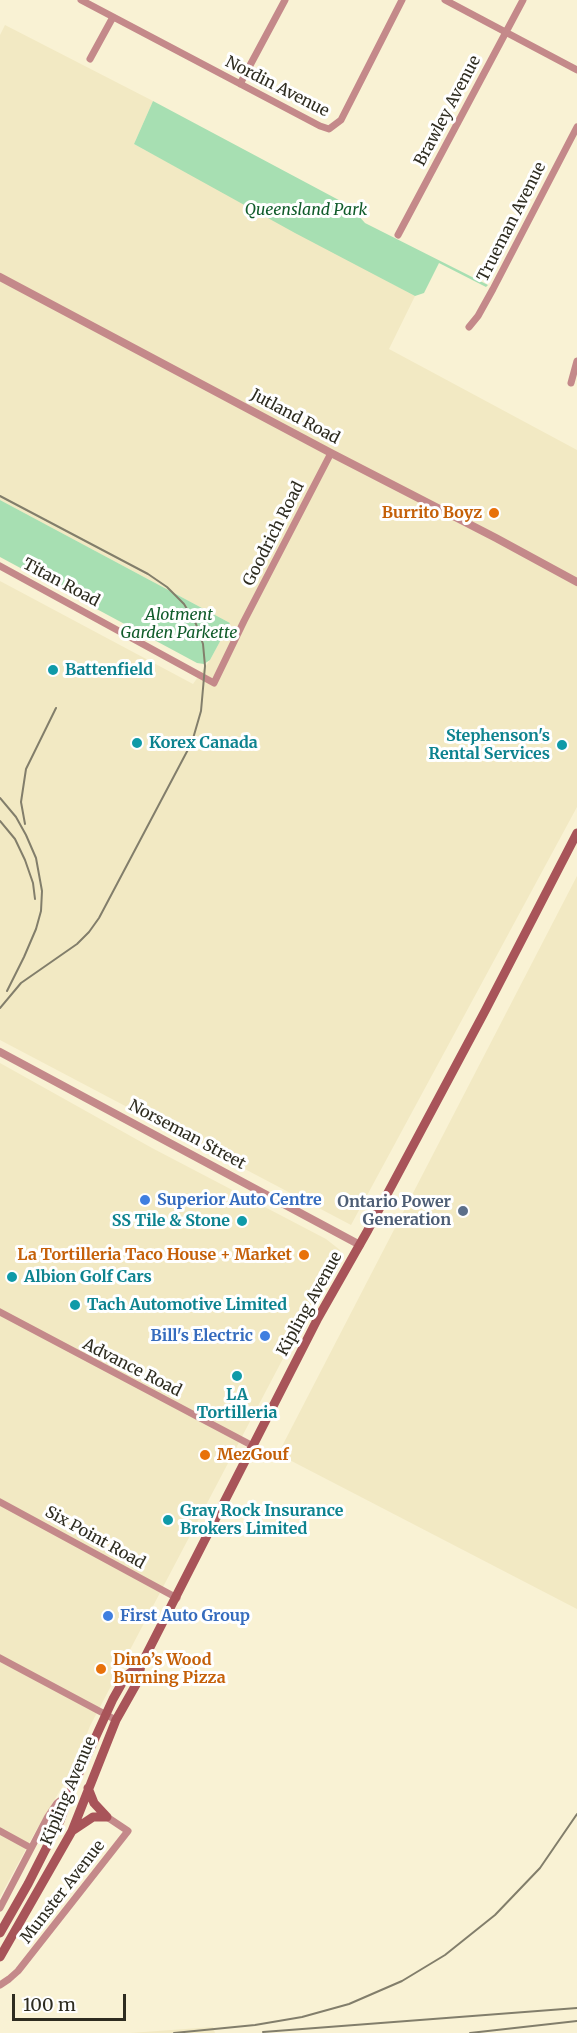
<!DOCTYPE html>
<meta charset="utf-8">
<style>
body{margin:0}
#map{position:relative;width:577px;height:2033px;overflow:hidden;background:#f9f2d4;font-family:Merriweather,serif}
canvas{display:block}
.scale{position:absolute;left:12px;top:1994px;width:114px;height:27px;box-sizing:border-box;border:3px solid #2e2c20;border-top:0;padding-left:8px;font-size:18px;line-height:21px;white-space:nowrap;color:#2e2c20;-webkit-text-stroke:4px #fff;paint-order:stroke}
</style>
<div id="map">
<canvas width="577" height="2033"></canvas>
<div class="scale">100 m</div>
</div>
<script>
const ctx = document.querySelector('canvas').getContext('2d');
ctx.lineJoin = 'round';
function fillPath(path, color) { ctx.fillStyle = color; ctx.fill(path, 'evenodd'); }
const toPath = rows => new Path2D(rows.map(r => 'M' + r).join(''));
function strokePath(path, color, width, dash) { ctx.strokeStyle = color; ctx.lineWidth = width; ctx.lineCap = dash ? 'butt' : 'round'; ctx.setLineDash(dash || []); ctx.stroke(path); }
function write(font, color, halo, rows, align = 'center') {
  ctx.font = font + ' Merriweather,serif'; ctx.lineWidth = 6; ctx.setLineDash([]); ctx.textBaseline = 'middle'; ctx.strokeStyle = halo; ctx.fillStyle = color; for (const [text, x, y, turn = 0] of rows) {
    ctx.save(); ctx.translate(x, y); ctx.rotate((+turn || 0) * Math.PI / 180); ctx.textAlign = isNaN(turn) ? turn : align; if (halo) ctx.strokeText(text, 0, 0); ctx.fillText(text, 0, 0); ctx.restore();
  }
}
fillPath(toPath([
 [5,25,153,101,134,144,415,296,389,349,577,450,577,807,351,1225,0,1040,0,581,193,684,210,660,230,623,0,500,0,35],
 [577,876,577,1609,278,1454],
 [0,1063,152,1148,326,1239,340,1250,90,1726,74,1767,34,1834,0,1897],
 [213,2027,215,2033,130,2033]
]), '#f2e9c3');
fillPath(toPath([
 [153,101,350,206,365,223,488,285,486,287,439,263,424,293,415,296,295,233,134,144],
 [0,500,230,623,210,660,204,664,197,663,0,557]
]), '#a7dfb2');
strokePath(toPath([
 [81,0,320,126,329,129,341,120,402,0],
 [445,0,577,70],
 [90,59,113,17],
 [240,84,285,0],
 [398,235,523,0],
 [469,327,478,316,493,289,577,127],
 [571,383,577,361],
 [0,566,214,683,244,621,331,453],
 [0,1312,253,1446],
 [0,1502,177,1598],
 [0,1658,116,1720],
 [0,1831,31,1848],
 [0,1908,47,1818,57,1803,70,1793],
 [0,1985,9,1979,18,1971,128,1831,107,1817]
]), '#c4898a', 7);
strokePath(toPath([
 [0,277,331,453,496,538,577,582],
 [0,1052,360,1245]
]), '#c4898a', 8);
strokePath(toPath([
 [88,1788,94,1803,107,1817],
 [72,1831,93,1817,107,1817],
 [0,1933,28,1884,60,1821,70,1793,113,1699,126,1676,141,1665],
 [0,1957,72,1831,116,1720,138,1681,141,1665,318,1318,368,1230,485,1011,577,833]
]), '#a85459', 9);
strokePath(toPath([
 [0,496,148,574,167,587,184,604,196,624,203,644,205,666,201,711,192,742,99,918,89,932,77,944,21,983,0,1008],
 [0,798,16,817,26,835,36,858,42,891,41,911,36,929,24,957,7,991],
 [0,821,15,839,25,860,33,883,35,899],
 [25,824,21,802,26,769,56,708],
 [263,2032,577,2008],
 [174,2033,255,2025,302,2017,349,2004,402,1981,445,1955,495,1915,540,1868,577,1814],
 [470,2033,577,2021]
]), '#827e6b', 2);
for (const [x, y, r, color] of [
 [494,513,6,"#e8710a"],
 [53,670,6,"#0f9aa8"],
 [137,743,6,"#0f9aa8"],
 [562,745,6,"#0f9aa8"],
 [145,1200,6,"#3f7fe0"],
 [463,1211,6,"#5c6f8a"],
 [242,1221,6,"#0f9aa8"],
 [304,1255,6,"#e8710a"],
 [12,1277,6,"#0f9aa8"],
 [75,1305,6,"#0f9aa8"],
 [265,1336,6,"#3f7fe0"],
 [237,1376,6,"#0f9aa8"],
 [205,1455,6,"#e8710a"],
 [168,1520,6,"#0f9aa8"],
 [108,1616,6,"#3f7fe0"],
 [101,1669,6,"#e8710a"]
]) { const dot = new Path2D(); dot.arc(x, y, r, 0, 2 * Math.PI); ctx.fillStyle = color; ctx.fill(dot); strokePath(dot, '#fff', 2); }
write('16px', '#2e2c20', '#fff', [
 ["Nordin Avenue",277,87,27],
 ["Brawley Avenue",448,111,-62],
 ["Trueman Avenue",512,222,-63],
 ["Jutland Road",295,417,28],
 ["Goodrich Road",274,534,-63],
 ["Titan Road",61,583,28],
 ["Norseman Street",187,1135,28],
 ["Kipling Avenue",310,1304,-61],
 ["Advance Road",132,1368,27],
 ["Six Point Road",95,1538,29],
 ["Kipling Avenue",69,1791,-67],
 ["Munster Avenue",63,1892,-52]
]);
write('italic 16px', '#115c2b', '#fff', [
 ["Queensland Park",306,210],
 ["Alotment",179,615],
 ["Garden Parkette",179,633]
]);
write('bold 16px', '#c56008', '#fff', [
 ["Burrito Boyz",482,513],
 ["La Tortilleria Taco House + Market",292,1255],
 ["MezGouf",217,1455,"left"],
 ["Dino’s Wood",113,1660,"left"],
 ["Burning Pizza",113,1678,"left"]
], 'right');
write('bold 16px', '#0d838f', '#fff', [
 ["Battenfield",65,670],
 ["Stephenson's",550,736,"right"],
 ["Rental Services",550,754,"right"],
 ["Korex Canada",149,743],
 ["SS Tile & Stone",230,1221,"right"],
 ["Albion Golf Cars",24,1277],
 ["Tach Automotive Limited",87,1305],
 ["LA",237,1395,"center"],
 ["Tortilleria",237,1413,"center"],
 ["Gray Rock Insurance",180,1511],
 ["Brokers Limited",180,1529]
], 'left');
write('bold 16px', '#366cbe', '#fff', [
 ["Superior Auto Centre",157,1200],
 ["Bill's Electric",253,1336,"right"],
 ["First Auto Group",120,1616]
], 'left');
write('bold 16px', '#4e5e75', '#fff', [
 ["Ontario Power",451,1202],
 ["Generation",451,1220]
], 'right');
</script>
